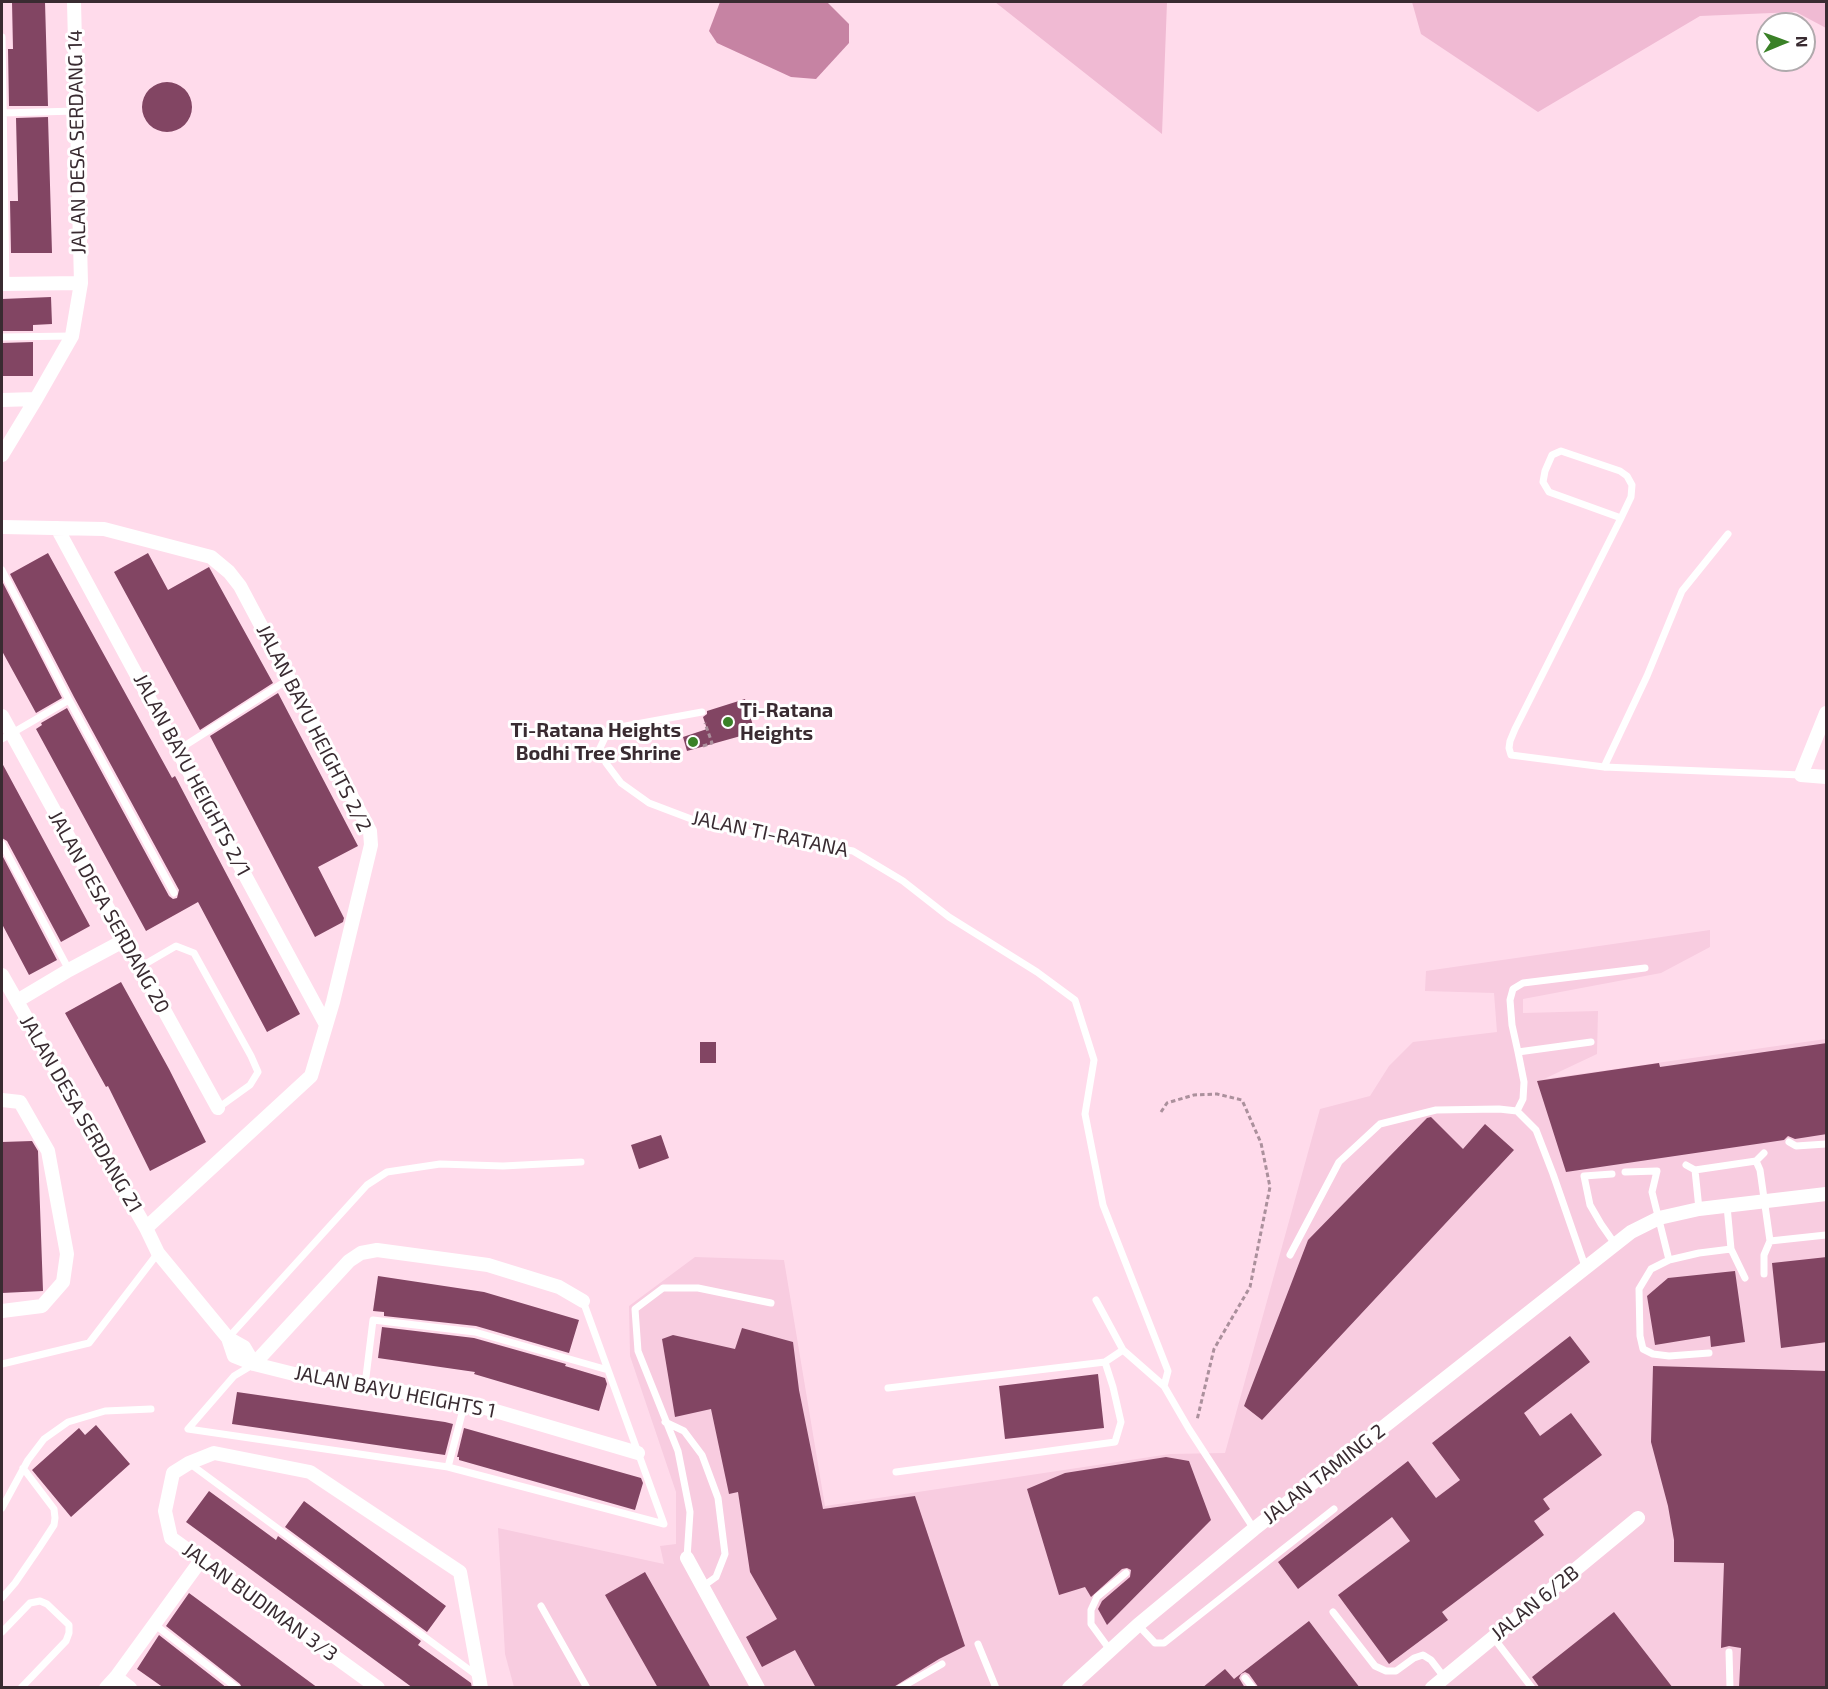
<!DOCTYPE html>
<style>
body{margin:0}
#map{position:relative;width:1828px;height:1689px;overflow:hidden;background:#ffdbeb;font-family:"Exo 2",sans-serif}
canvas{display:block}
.frame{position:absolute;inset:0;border:3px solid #392b31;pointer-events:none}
.north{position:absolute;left:1756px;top:12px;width:60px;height:60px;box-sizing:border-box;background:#fff;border:2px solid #b0aaad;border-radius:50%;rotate:89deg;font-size:16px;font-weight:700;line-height:24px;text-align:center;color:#392b31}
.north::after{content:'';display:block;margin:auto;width:21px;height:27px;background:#3a8127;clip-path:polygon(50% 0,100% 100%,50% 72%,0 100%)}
</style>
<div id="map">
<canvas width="1828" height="1689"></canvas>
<div class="frame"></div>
<div class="north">N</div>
</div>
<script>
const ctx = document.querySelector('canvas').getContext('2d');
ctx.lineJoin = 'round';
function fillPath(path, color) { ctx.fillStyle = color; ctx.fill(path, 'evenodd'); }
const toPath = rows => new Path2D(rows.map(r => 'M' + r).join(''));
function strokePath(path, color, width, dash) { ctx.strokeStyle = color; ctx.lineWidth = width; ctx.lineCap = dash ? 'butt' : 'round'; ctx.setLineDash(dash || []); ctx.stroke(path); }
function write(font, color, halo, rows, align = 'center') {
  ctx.font = font + ' "Exo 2",sans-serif'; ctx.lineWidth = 6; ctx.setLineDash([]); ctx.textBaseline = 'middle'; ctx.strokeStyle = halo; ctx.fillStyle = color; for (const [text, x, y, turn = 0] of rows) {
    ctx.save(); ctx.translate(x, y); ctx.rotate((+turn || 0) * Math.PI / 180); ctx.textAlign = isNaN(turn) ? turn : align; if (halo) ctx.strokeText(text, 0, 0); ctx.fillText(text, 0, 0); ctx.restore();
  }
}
fillPath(toPath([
 [1710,930,1710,947,1661,973,1523,999,1523,1013,1598,1011,1597,1054,1544,1079,1826,1039,1826,1687,514,1687,505,1654,498,1528,664,1564,660,1546,676,1544,676,1492,630,1356,629,1306,695,1257,784,1260,825,1506,1170,1454,1225,1453,1320,1109,1370,1096,1389,1066,1413,1042,1497,1032,1494,993,1425,991,1426,971]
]), '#f8cce0');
fillPath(toPath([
 [995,2,1167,2,1162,134],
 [1412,2,1826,2,1826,28,1796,12,1700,16,1538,112,1421,34]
]), '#f0bad3');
fillPath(toPath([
 [720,2,827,2,849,24,849,43,816,79,791,77,717,43,709,31]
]), '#c683a3');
fillPath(toPath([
 [12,2,45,2,48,106,9,106,8,49,13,49],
 '142 107a25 25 0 1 1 50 0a25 25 0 1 1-50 0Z',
 [48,117,52,253,11,253,10,201,18,201,16,118],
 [51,297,52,324,33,325,33,331,2,331,2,299],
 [33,342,33,376,2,376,2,343],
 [48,553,172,778,175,776,300,1014,267,1032,198,902,146,931,36,729,42,725,41,723,67,708,169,896,173,899,177,898,179,890,74,697,10,574],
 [148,553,168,590,209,567,273,683,200,730,114,572],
 [2,581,62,698,36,713,2,651],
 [278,693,358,846,318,867,344,918,343,922,315,937,210,736],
 [745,699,755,732,687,751,683,737,707,729,703,717,707,714,707,711],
 [2,763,90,926,61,942,7,841,2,838],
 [2,855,57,960,29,975,2,924],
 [121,982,169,1069,206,1142,150,1171,108,1086,106,1087,65,1013],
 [700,1042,716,1042,716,1063,700,1063],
 [1827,1043,1827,1134,1795,1139,1788,1136,1784,1140,1566,1172,1537,1081,1659,1063,1660,1067],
 [1431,1117,1463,1149,1485,1124,1514,1150,1262,1420,1244,1406,1308,1240,1427,1118],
 [661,1135,669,1158,639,1169,631,1145],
 [32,1141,38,1151,43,1291,2,1293,2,1142],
 [1827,1257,1827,1342,1781,1348,1772,1263],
 [1735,1271,1745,1342,1711,1347,1710,1336,1655,1345,1647,1296,1668,1278],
 [378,1276,484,1292,579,1320,569,1353,476,1326,384,1316,384,1312,373,1311],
 [382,1327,474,1338,566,1364,565,1366,605,1378,607,1384,599,1411,474,1374,475,1372,378,1358],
 [742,1328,793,1342,799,1390,823,1509,915,1496,965,1646,939,1659,892,1688,816,1688,795,1650,762,1667,746,1637,777,1619,750,1572,738,1492,729,1494,711,1409,675,1417,662,1339,673,1335,735,1349],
 [1570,1336,1590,1362,1524,1413,1540,1436,1571,1413,1602,1455,1543,1499,1550,1509,1534,1521,1544,1535,1442,1612,1448,1620,1389,1664,1338,1595,1410,1541,1392,1517,1298,1589,1278,1562,1408,1461,1436,1498,1460,1480,1432,1443],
 [1653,1366,1827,1371,1827,1688,1739,1688,1741,1648,1729,1646,1721,1648,1724,1563,1674,1562,1674,1540,1668,1506,1651,1442],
 [1098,1374,1104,1428,1005,1439,999,1386],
 [237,1392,445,1422,453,1424,445,1455,232,1424],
 [96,1425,130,1464,71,1517,32,1470,79,1428,85,1435],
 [464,1428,641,1478,643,1483,635,1510,459,1460,459,1457,457,1457],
 [1166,1457,1189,1461,1211,1520,1107,1625,1098,1609,1102,1601,1130,1577,1131,1570,1127,1568,1122,1569,1091,1597,1085,1587,1059,1595,1027,1489,1065,1473],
 [209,1491,276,1540,278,1536,421,1641,418,1645,471,1683,472,1688,413,1688,186,1522],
 [304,1501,446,1606,427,1632,285,1527],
 [645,1572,711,1688,658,1688,605,1595],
 [189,1593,318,1688,242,1688,240,1684,166,1626],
 [1614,1612,1673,1688,1540,1688,1532,1677],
 [1309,1621,1360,1688,1259,1688,1249,1674,1245,1672,1241,1674,1239,1678,1245,1688,1202,1688,1225,1669,1234,1679],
 [159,1635,227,1688,164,1688,137,1669]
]), '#824563');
strokePath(toPath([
 [703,746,712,743,705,723],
 [1161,1112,1167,1103,1194,1095,1217,1094,1242,1100,1261,1143,1270,1187,1250,1287,1214,1349,1197,1420]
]), '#ab909c', 3, [4.5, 3]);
strokePath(toPath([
 [2,37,6,284],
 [2,113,77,111],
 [2,337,72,336],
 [1621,518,1549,492,1543,482,1545,471,1552,455,1561,451,1620,471,1627,476,1632,485,1631,497,1621,518,1515,729,1510,741,1509,748,1511,755,1604,767,1801,775],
 [2,570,69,700,174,893],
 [702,712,609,729,600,748,606,763,621,783,649,803,707,825,853,851,903,881,949,917,1037,972,1075,1000,1094,1060,1085,1114,1103,1205,1168,1371,1164,1386],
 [2,739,69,700],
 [178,750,289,679],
 [1604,767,1647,676,1682,591,1728,534],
 [2,844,69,970],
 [140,967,176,946,194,953,251,1056,258,1072,250,1085,218,1108],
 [1518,1052,1512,1025,1510,1000,1513,989,1523,983,1645,968],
 [1517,1111,1523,1099,1524,1082,1518,1052,1591,1042],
 [1789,1142,1796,1146,1826,1144],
 [1756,1161,1760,1170,1770,1241,1764,1255,1764,1274],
 [1686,1165,1695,1170,1699,1209],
 [1695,1170,1756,1161,1764,1153],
 [1625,1172,1657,1171,1652,1192,1669,1260],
 [1612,1174,1584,1176,1590,1205,1601,1224,1615,1244],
 [1727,1206,1731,1249,1745,1278],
 [1770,1241,1826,1235],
 [1290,1255,1339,1162,1380,1124,1436,1110,1499,1109,1517,1111,1536,1130,1553,1174,1586,1269],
 [1096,1300,1123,1350,1164,1386,1189,1429,1254,1529],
 [228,1338,367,1185,387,1172,440,1164,503,1166,581,1162],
 [1709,1353,1669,1356,1653,1354,1643,1349,1640,1336,1639,1289,1651,1269,1669,1260,1699,1253,1731,1249],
 [2,1364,89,1343,158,1253],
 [254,1364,234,1376,188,1429,448,1467,664,1524,583,1301],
 [365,1385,373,1320,475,1332,608,1370],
 [888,1388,1105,1362,1123,1350],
 [665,1422,684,1431,702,1455,718,1498,725,1554,716,1577,702,1587],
 [189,1463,479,1677],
 [448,1467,465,1402],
 [896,1472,1115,1442,1121,1422,1113,1387,1105,1362],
 [2,1508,28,1460,44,1439,68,1422,105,1411,151,1409],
 [687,1558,690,1512,678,1451,638,1351,635,1309,663,1288,698,1288,771,1303],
 [2,1598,15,1583,39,1548,54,1525,55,1518,54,1509,23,1468],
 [541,1606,587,1688],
 [1333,1612,1375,1666,1386,1671,1396,1671,1414,1658,1423,1655,1431,1660,1444,1677],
 [154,1624,237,1688],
 [1138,1625,1155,1643,1164,1643,1334,1509],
 [2,1632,30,1603,40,1601,47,1604,69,1625,69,1633,66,1641,21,1688],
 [1493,1637,1532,1688],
 [978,1644,996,1688],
 [1110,1650,1091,1624,1091,1610,1097,1597,1126,1573],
 [1729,1652,1730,1688],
 [1245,1678,1253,1688],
 [900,1688,942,1664]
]), '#fff', 7);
strokePath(toPath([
 [2,284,81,283],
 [2,400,36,399],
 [2,455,36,399,72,336,81,283,74,2],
 [2,527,104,529,211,557,229,572,240,586,370,831,371,845,333,1002,311,1076,146,1228],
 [57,528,325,1023],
 [1826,713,1801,775,1826,777],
 [2,716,218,1108],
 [2,975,146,1228,158,1253,228,1338],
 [17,1001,69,970,125,940],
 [2,1100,20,1102,48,1151,67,1254,63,1282,42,1306,2,1311],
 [254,1364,244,1347,228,1338,234,1356,254,1364,294,1374,465,1402,638,1453],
 [254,1364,349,1261,361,1253,377,1250,488,1265,559,1287,583,1301],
 [687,1558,758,1688],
 [116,1677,130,1688],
 [106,1688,116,1677,201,1560],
 [378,1688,171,1538,165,1511,173,1473,189,1463,214,1453,310,1472,460,1572,481,1688],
 [1069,1688,1138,1625,1254,1529,1631,1232,1659,1218,1699,1209,1826,1194],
 [1432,1688,1638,1518]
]), '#fff', 14);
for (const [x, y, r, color] of [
 [728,722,6,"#3a8127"],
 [693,742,6,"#3a8127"]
]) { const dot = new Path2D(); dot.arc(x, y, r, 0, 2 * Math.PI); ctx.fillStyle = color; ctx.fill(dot); strokePath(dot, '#fff', 2); }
write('20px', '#392b31', '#fff', [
 ["JALAN DESA SERDANG 14",77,142,-91],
 ["JALAN BAYU HEIGHTS 2/2",314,728,63],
 ["JALAN BAYU HEIGHTS 2/1",192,775,62],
 ["JALAN TI-RATANA",770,834,12],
 ["JALAN DESA SERDANG 20",109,912,61],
 ["JALAN DESA SERDANG 21",81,1114,60],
 ["JALAN BAYU HEIGHTS 1",395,1392,11],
 ["JALAN TAMING 2",1324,1474,-38],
 ["JALAN BUDIMAN 3/3",260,1602,36],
 ["JALAN 6/2B",1535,1603,-39]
]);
write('bold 20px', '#392b31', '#fff', [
 ["Ti-Ratana",740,710],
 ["Heights",740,733],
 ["Ti-Ratana Heights",681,730,"right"],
 ["Bodhi Tree Shrine",681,753,"right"]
], 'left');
</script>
